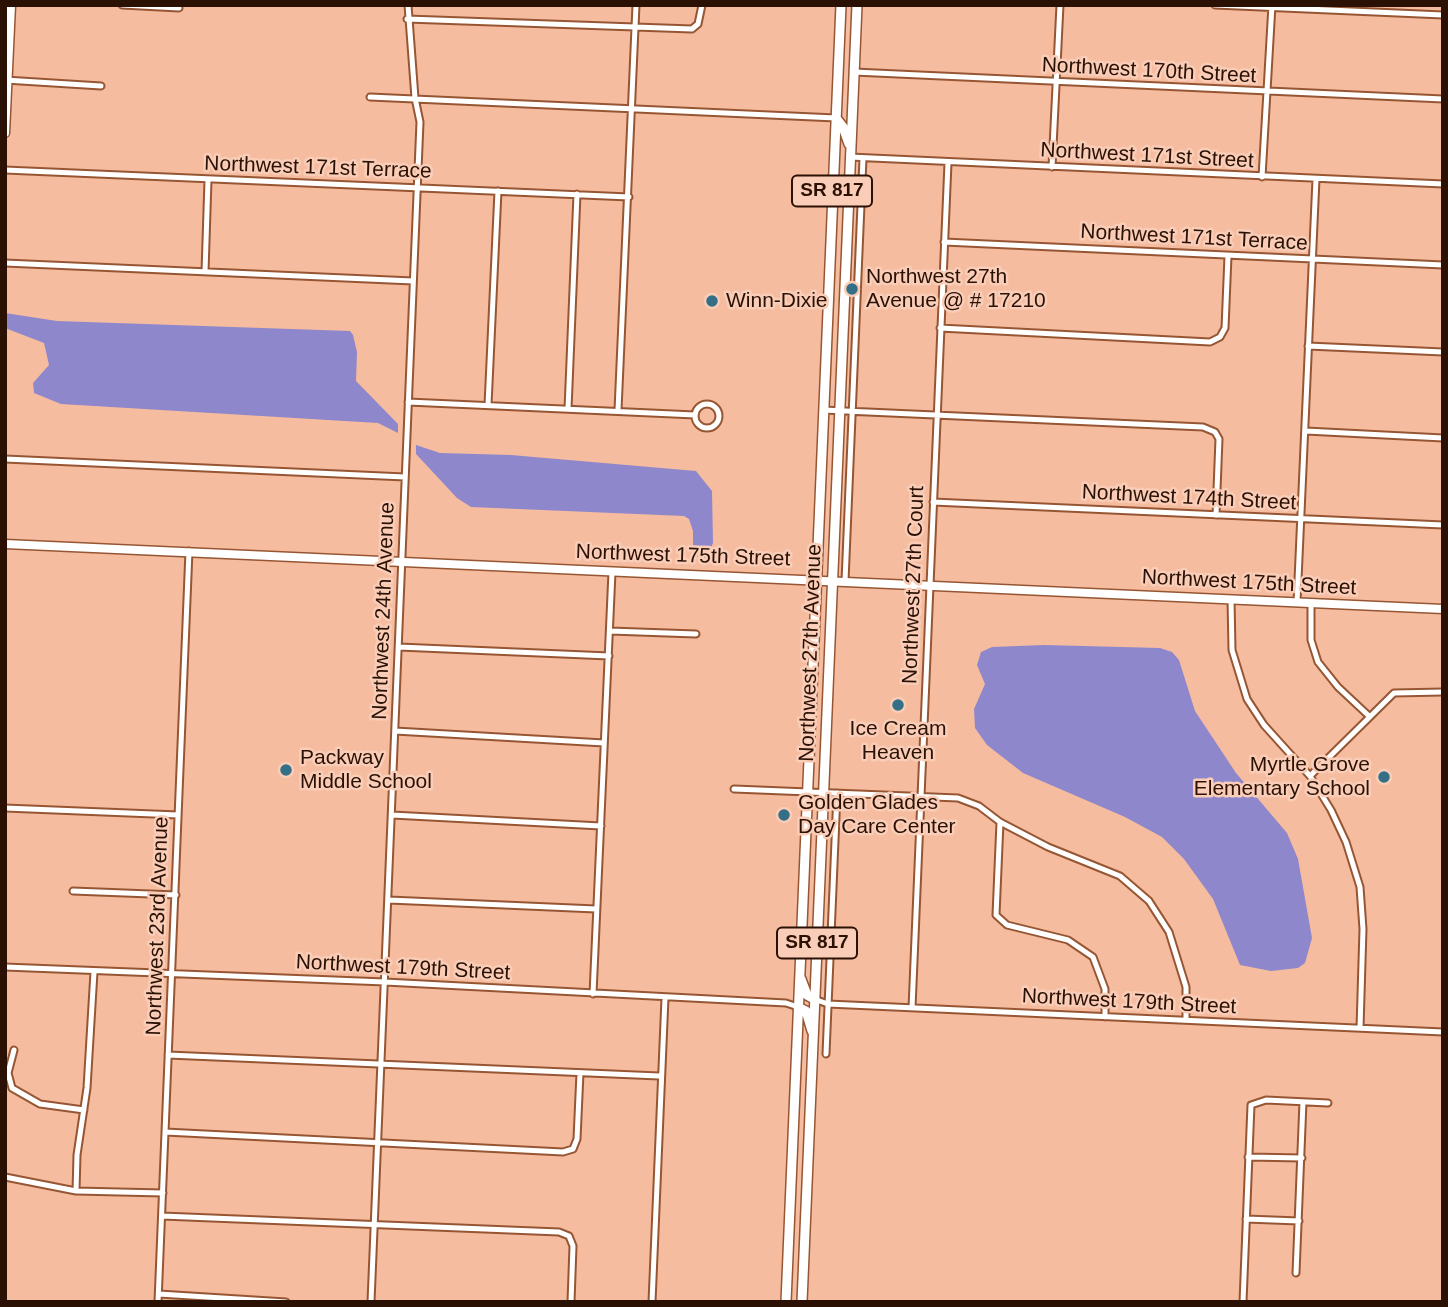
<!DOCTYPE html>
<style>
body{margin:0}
#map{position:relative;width:1448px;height:1307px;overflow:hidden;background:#f6bc9f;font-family:Helvetica,sans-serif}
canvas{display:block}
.frame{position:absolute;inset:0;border:7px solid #2b1104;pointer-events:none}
</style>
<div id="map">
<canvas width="1448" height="1307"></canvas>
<div class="frame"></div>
</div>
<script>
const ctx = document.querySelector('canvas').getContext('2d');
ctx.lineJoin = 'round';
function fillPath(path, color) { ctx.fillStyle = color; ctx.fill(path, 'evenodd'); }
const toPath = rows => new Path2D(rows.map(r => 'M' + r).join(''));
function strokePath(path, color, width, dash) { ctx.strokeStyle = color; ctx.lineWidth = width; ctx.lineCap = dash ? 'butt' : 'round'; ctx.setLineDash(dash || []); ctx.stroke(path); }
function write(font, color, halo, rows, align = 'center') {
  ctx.font = font + ' Helvetica,sans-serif'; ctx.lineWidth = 5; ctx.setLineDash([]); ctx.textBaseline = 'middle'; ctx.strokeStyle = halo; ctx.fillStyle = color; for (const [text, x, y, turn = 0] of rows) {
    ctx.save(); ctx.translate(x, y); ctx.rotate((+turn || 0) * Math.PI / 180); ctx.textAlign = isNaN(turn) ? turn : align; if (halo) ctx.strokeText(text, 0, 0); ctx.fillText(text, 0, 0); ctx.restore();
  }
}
fillPath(toPath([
 [5,313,57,321,350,331,353,335,357,352,356,381,398,424,398,433,378,423,61,404,34,393,33,383,49,365,44,343,5,328],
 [416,445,440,453,511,455,696,471,712,491,713,543,706,558,693,556,693,531,689,519,684,516,471,507,457,498,416,454],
 [1044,645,1160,648,1172,652,1179,660,1195,711,1236,773,1287,833,1298,859,1312,938,1305,963,1298,968,1271,971,1240,965,1213,899,1184,859,1162,837,1125,817,1023,773,987,745,975,728,974,709,985,684,977,665,981,652,992,647]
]), '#8f87cc');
const street = toPath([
 [122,5,179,8],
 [1215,5,1443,15],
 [407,19,692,29,698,24,702,5],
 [854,72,1443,99],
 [5,80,101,86],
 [370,97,836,118],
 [850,157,1443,184],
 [1052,167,1060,5],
 [5,170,629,197],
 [1262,177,1272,5],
 [944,242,1443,265],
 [5,263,413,281],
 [205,272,208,180],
 [940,328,1210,342,1220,337,1225,328,1228,256],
 [1308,346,1443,352],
 [408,402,695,415],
 '695 416a12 12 0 1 1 24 0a12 12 0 1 1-24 0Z',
 [488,405,498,191],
 [568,409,577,194],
 [618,410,636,5],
 [823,410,1203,427,1215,432,1219,439,1216,515],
 [1306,431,1443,438],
 [5,459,405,477],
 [933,502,1443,525],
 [845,581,863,158],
 [1231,599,1232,650,1247,699,1264,725,1310,776,1331,810,1346,842,1360,887,1363,929,1360,1028],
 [1297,602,1316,179],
 [1311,603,1311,640,1318,662,1338,687,1369,716],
 [610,631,696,634],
 [399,647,609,656],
 [395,731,604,743],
 [1310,776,1394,693,1443,692],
 [734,789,958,798,979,806,1000,822,1048,847,1120,876,1149,901,1169,932,1186,987,1186,1020],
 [5,808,178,815],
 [392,815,601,826],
 [1000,822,996,915,1007,925,1068,940,1093,957,1105,989,1105,1017],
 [73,891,176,895],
 [389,900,596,909],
 [5,967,385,982,786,1003,798,1007],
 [593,994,612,572],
 [814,999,828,1004,1443,1032],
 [912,1008,948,163],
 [14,1050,8,1073,12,1088,40,1104,84,1110],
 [826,1054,837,793],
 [168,1055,659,1076],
 [165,1132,563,1152,573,1149,577,1139,580,1073],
 [1248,1157,1302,1158],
 [5,1177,76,1191,163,1193],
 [76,1191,77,1155,87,1088,94,972],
 [162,1216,559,1232,569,1236,573,1246,571,1302],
 [1246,1219,1299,1221],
 [1296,1273,1303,1102],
 [159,1294,286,1302],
 [158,1302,189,551],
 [371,1302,420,122,415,98,408,5],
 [652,1302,665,998],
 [1243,1302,1251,1105,1266,1100,1328,1103]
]);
const secondary = toPath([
 [5,133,11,5],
 [5,544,1443,609]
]);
const primary = toPath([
 [836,118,843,127,849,144],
 [801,979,807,995,814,999],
 [798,1007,806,1011,812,1031],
 [786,1302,841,5],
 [802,1302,857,5]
]);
strokePath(street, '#965633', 9);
strokePath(secondary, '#965633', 11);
strokePath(primary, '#965633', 12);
strokePath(street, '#fff', 5);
strokePath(secondary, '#fff', 8);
strokePath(primary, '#fff', 9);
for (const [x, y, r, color] of [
 [852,289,7,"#346e87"],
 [712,301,7,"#346e87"],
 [898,705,7,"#346e87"],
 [286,770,7,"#346e87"],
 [1384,777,7,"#346e87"],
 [784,815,7,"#346e87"]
]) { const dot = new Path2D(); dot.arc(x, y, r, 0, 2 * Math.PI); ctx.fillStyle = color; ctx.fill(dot); strokePath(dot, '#f9cdb7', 2.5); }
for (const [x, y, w] of [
 [832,191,80],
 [817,943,80]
]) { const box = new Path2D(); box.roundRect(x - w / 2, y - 15.5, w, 31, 5); ctx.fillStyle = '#f9cdb7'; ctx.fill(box); strokePath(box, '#2b1104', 2); }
write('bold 19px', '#2b1104', null, [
 ["SR 817",832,191],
 ["SR 817",817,943]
]);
write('21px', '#2b1104', '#f9cdb7', [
 ["Northwest 170th Street",1149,71,3],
 ["Northwest 171st Street",1147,156,3],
 ["Northwest 171st Terrace",318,168,2],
 ["Northwest 171st Terrace",1194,238,3],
 ["Northwest 174th Street",1189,498,3],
 ["Northwest 175th Street",683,556,2],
 ["Northwest 175th Street",1249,583,3],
 ["Northwest 27th Court",914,585,-88],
 ["Northwest 24th Avenue",384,611,-88],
 ["Northwest 27th Avenue",811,653,-88],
 ["Northwest 23rd Avenue",158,926,-88],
 ["Northwest 179th Street",403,968,3],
 ["Northwest 179th Street",1129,1002,3]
]);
write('21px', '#2b1104', '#f9cdb7', [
 ["Northwest 27th",866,277],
 ["Avenue @ # 17210",866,301],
 ["Winn-Dixie",726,301],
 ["Ice Cream",898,729,"center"],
 ["Heaven",898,753,"center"],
 ["Packway",300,758],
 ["Middle School",300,782],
 ["Myrtle Grove",1370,765,"right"],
 ["Elementary School",1370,789,"right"],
 ["Golden Glades",798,803],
 ["Day Care Center",798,827]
], 'left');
</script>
